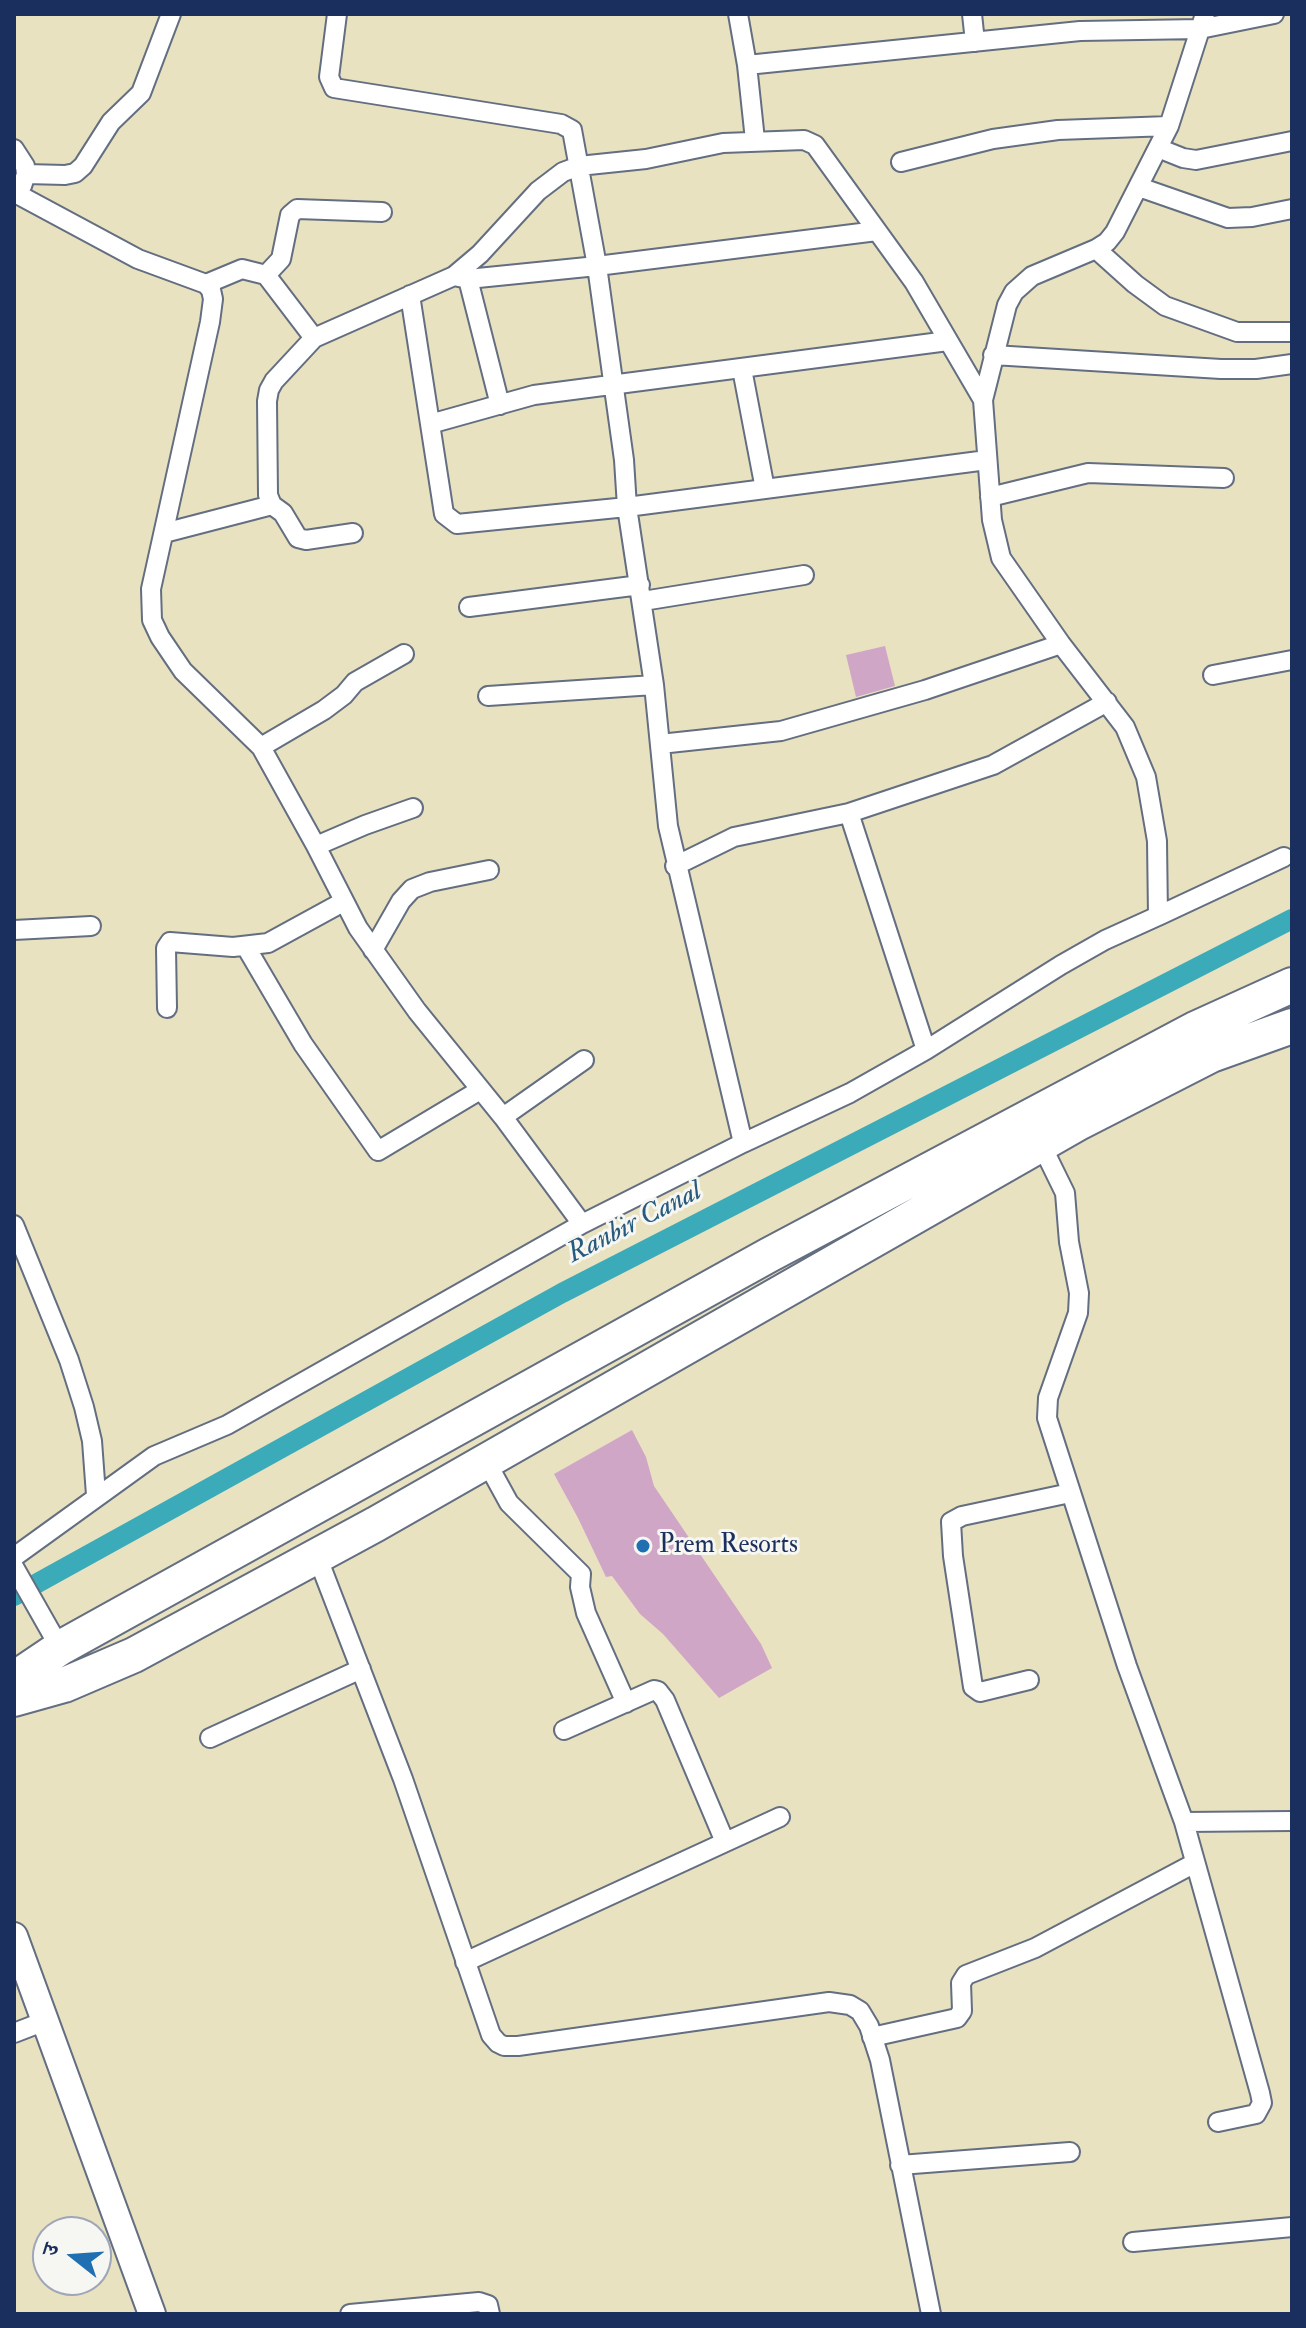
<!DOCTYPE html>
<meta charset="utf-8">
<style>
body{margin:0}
#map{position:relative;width:1306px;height:2328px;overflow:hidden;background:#e9e2c1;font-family:"IM FELL Double Pica","Noto Serif Devanagari",serif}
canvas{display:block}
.frame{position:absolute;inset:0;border:16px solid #1b2f5e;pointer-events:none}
.north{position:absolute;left:32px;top:2216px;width:80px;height:80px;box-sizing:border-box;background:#f6f6f2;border:2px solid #9ea6b7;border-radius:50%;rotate:287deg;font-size:22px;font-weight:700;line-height:32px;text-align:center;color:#1b2f5e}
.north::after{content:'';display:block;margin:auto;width:28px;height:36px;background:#1f6fb2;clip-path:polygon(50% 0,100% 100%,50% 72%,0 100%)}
</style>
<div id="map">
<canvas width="1306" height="2328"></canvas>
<div class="frame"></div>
<div class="north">उ</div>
</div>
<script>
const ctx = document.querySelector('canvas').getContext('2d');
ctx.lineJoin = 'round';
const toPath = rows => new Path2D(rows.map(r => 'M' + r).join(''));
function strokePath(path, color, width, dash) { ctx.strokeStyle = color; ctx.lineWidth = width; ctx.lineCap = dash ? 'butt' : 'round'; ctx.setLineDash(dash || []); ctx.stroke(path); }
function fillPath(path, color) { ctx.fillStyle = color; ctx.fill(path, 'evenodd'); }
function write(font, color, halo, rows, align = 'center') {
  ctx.font = font + ' "IM FELL Double Pica",serif'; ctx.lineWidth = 6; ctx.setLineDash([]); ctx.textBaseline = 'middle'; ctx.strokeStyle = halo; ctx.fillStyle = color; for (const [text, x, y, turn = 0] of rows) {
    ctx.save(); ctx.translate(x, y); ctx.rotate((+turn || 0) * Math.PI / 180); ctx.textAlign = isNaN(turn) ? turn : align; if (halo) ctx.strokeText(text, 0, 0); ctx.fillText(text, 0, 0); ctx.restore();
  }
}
strokePath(toPath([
 [14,1596,562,1293,1292,919]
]), '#3cabb9', 20);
fillPath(toPath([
 [885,646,895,686,856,697,846,655],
 [632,1430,646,1457,654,1486,761,1644,772,1668,719,1698,663,1634,640,1614,612,1576,606,1577,578,1518,554,1474]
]), '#d0a6c6');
const street = toPath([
 [337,14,329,77,334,88,561,124,572,130,597,266,624,460,627,507,654,685,668,826,743,1143],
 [738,14,747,65,755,140],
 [972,14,975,42],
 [747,65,1080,31,1200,29,1274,14],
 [1158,148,1183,158,1196,160,1292,141],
 [14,149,25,166,26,174,22,186],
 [901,162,993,139,1058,130,1169,126],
 [26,174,65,175,75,173,83,166,111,122,141,93,171,14],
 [1139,187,1228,218,1252,217,1292,209],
 [17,194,138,259,206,284,211,290,213,299,210,322,151,589,152,620,160,637,183,671,261,747,316,846,358,928,417,1011,503,1117,582,1224],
 [1096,249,1135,284,1165,306,1237,332,1292,332],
 [266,275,281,259,290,215,297,209,382,212],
 [454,276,468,279,597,266,877,231],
 [468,279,500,405],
 [206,284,242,269,266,275,314,338,454,276,480,254,538,191,563,172,579,166,646,159,723,143,804,140,815,145,914,282,983,400],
 [410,295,444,514,457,524,627,507,987,460],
 [314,338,274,381,269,390,267,401,268,495,272,505,283,513,298,538,306,540,353,533],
 [993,355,1221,369,1256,369,1292,364],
 [742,369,765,489],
 [430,424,534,395,948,341],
 [990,497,1088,473,1224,478],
 [164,533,272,505],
 [643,601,804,575],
 [469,607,640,585],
 [1213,675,1292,660],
 [488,696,654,685],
 [660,744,781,731,925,690,1061,644],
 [261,747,324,710,344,695,355,682,404,654],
 [849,813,993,765,1107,702],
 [316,846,365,825,413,808],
 [675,866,734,837,849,813,926,1050],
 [1158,916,1284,857],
 [14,930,91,926],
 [246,947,303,1044,378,1151,480,1090],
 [373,950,401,901,412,889,430,882,489,870],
 [167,1008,166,948,170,942,233,947,268,943,343,902],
 [503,1117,584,1060],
 [1041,1144,1065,1193,1069,1242,1079,1293,1078,1313,1048,1398,1047,1418,1127,1666,1184,1822,1260,2093,1262,2103,1256,2114,1218,2122],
 [14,1225,69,1360,84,1407,92,1441,96,1495],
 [486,1461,509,1503,581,1574,580,1587,586,1613,626,1703],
 [317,1556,403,1779,491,2035,498,2043,504,2046,518,2046,829,2002,850,2005,860,2011,869,2026,880,2060,931,2314],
 [14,1557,154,1456,227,1425,582,1224,743,1143,850,1093,926,1050,1061,965,1105,940,1158,916,1157,841,1146,777,1125,727,1061,644,1001,558,992,520,983,400,1007,305,1014,292,1032,276,1096,249,1107,242,1115,232,1169,126,1205,14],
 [14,1567,60,1648],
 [1029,1680,980,1692,973,1687,953,1556,951,1522,962,1516,1070,1493],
 [564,1730,654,1690,658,1691,665,1700,725,1842],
 [210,1738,361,1669],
 [1184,1822,1292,1821],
 [465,1962,780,1817],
 [14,2033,45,2021],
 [872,2037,957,2018,962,2011,961,1983,966,1975,1035,1948,1195,1863],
 [900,2165,1070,2152],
 [1133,2242,1292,2227],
 [350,2314,479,2302,488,2305,490,2314]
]);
const secondary = toPath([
 [14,1936,152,2314]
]);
const highway = toPath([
 [14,1679,60,1648,769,1255,1195,1029,1292,985],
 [14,1699,64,1685,134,1655,376,1524,1080,1122,1211,1055,1292,1026]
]);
strokePath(street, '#636e81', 22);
strokePath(secondary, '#636e81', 30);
strokePath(highway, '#636e81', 38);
strokePath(street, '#fff', 18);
strokePath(secondary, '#fff', 26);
strokePath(highway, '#fff', 34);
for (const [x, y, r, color] of [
 [643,1546,8,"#1f6fb2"]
]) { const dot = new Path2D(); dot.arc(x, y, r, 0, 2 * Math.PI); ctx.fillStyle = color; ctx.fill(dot); strokePath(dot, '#f6f6f2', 3); }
write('26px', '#1b2f5e', '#f6f6f2', [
 ["Prem Resorts",659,1546]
], 'left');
write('italic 28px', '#275a7e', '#f6f6f2', [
 ["Ranbir Canal",635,1224,-27]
]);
</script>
